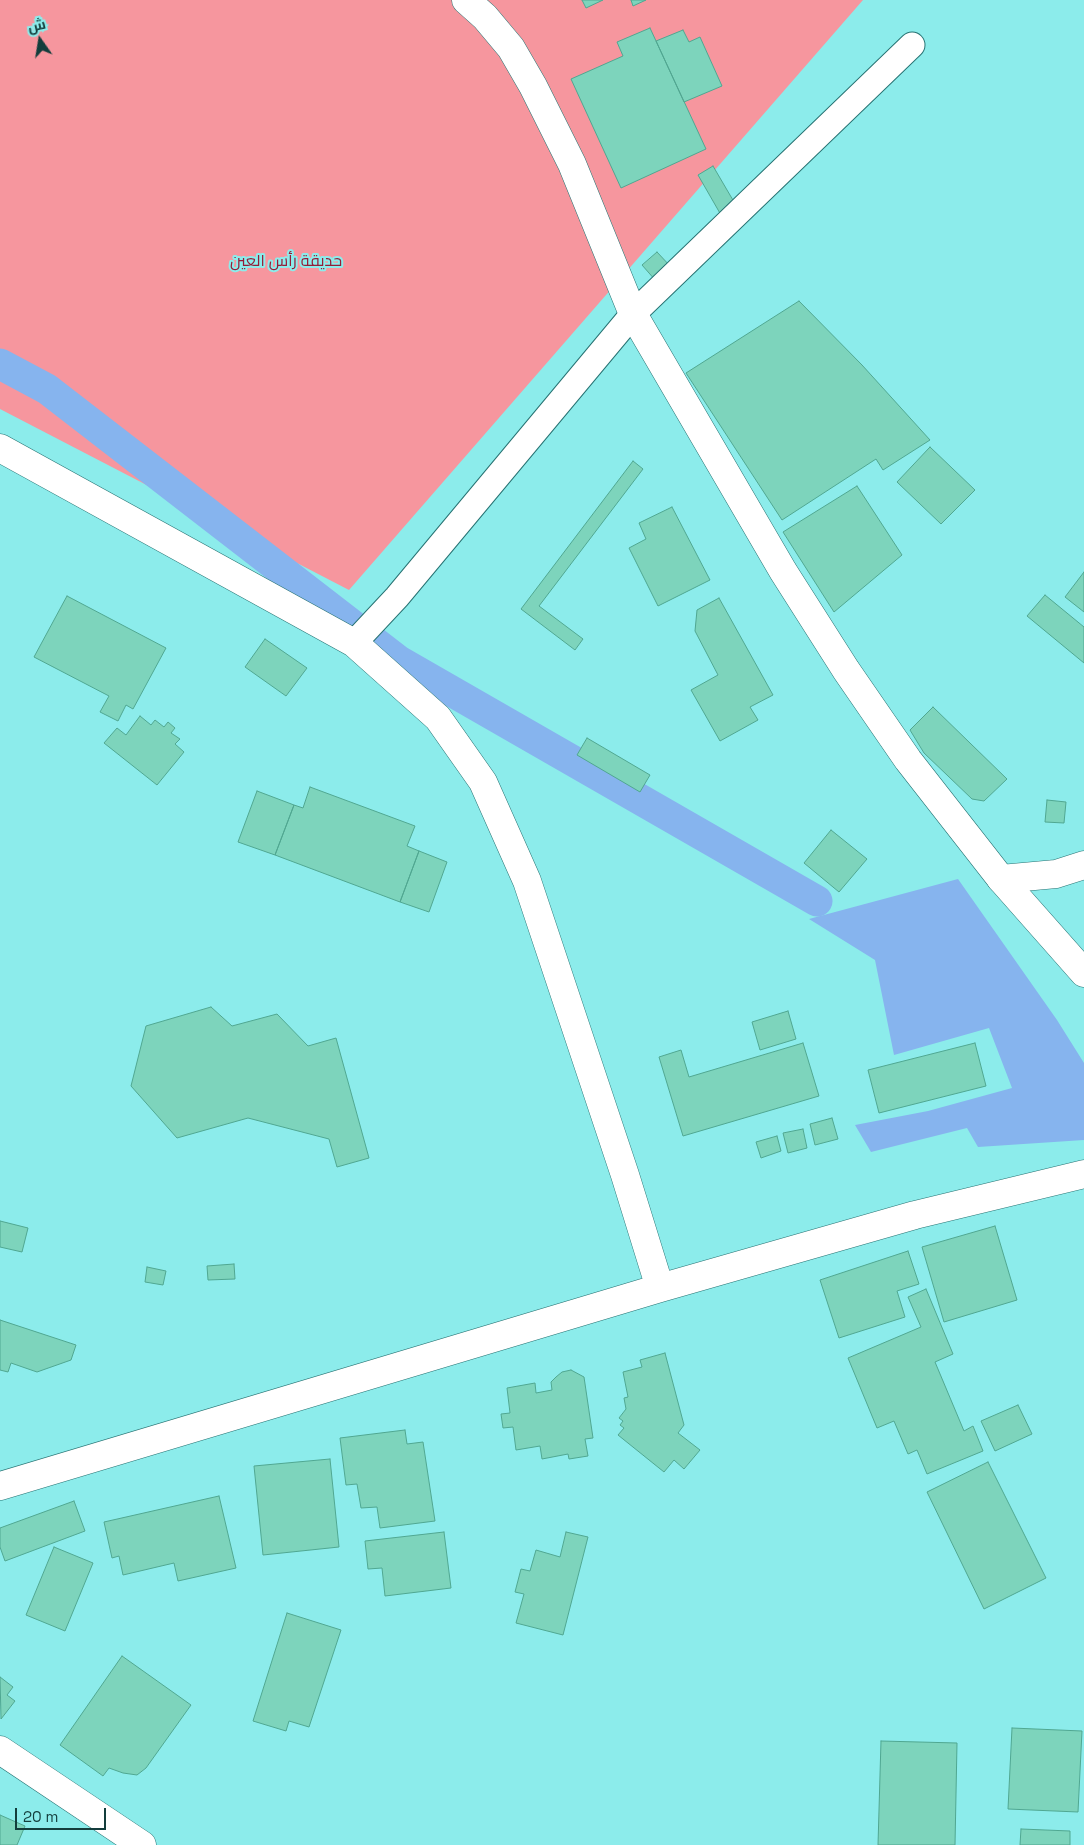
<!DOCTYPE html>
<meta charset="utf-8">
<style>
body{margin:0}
#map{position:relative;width:1084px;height:1845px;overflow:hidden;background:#8ceceb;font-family:"Space Grotesk",Cairo,sans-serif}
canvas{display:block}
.north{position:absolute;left:15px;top:15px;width:50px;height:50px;-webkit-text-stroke:4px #8ceceb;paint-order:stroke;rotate:347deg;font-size:14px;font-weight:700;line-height:20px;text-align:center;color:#133d3c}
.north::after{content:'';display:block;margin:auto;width:18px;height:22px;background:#133d3c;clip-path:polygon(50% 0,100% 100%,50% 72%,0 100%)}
.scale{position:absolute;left:15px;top:1808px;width:91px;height:22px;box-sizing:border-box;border:2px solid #133d3c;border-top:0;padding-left:6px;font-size:15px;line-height:18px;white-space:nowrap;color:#133d3c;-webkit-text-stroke:4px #8ceceb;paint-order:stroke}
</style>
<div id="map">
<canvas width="1084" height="1845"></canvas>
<div class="north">ش</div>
<div class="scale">20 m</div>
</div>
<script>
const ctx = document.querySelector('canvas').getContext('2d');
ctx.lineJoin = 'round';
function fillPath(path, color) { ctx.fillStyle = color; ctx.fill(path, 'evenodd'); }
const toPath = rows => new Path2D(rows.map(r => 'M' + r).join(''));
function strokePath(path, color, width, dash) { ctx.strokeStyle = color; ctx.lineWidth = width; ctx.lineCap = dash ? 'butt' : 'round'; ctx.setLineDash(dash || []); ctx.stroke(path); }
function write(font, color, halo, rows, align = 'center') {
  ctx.font = font + ' "Space Grotesk",Cairo,sans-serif'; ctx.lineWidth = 4; ctx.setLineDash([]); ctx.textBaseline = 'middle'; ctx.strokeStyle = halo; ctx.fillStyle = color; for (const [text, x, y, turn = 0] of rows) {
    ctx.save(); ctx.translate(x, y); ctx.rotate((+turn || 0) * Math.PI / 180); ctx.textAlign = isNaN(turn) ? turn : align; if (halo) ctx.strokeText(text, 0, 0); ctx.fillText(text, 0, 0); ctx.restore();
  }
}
fillPath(toPath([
 [0,0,863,0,349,590,0,409]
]), '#f6969e');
fillPath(toPath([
 [958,879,1057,1020,1084,1063,1084,1140,978,1147,967,1128,871,1152,855,1125,928,1111,1012,1088,989,1028,894,1055,875,960,809,919]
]), '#86b4ee');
strokePath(toPath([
 [0,364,47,389,399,661,817,901]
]), '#86b4ee', 31);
const building = toPath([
 [582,0,603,0,586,8,582,0],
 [631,0,646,0,633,6,631,0],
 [650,28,706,149,621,188,571,79,623,56,617,42,650,28],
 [683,30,689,42,700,37,722,86,684,102,656,41,683,30],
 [713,166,737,207,721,215,698,175,713,166],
 [657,252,671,267,656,281,642,265,657,252],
 [799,301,862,365,930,440,883,470,876,459,782,520,686,373,799,301],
 [930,447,975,490,941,524,897,482,930,447],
 [633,461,643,469,539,606,583,639,575,650,521,609,633,461],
 [857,486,902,555,834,612,783,532,857,486],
 [672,507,710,580,658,606,629,548,646,539,639,523,672,507],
 [1084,572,1084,612,1065,597,1084,572],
 [1045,595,1084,627,1084,663,1027,616,1045,595],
 [67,596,166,648,133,709,126,705,118,721,100,712,109,696,34,657,67,596],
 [719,598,773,695,750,707,758,720,720,741,691,690,718,675,695,631,697,610,719,598],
 [265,639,307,668,286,696,245,667,265,639],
 [933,707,1007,779,984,801,972,799,924,753,910,730,933,707],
 [140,716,151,725,155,720,164,727,168,722,175,728,171,733,180,739,175,744,184,752,157,785,104,743,117,728,126,735,140,716],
 [587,738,650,775,640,792,577,755,587,738],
 [310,787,415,826,407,846,419,851,400,902,275,855,294,805,303,808,310,787],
 [257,791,294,805,275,855,238,842,257,791],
 [1047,800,1066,802,1064,823,1045,822,1047,800],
 [831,830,867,859,839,892,804,863,831,830],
 [419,851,447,862,429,912,400,902,419,851],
 [211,1007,232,1026,277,1014,308,1046,336,1038,369,1158,337,1167,329,1139,248,1118,177,1138,131,1086,146,1026,211,1007],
 [788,1011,796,1039,760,1050,752,1022,788,1011],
 [803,1043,819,1096,683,1136,659,1057,681,1050,689,1077,803,1043],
 [975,1043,986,1086,879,1113,868,1070,975,1043],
 [832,1118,838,1139,815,1145,810,1124,832,1118],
 [803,1129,807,1148,788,1153,783,1133,803,1129],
 [777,1136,781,1151,761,1158,756,1142,777,1136],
 [0,1221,28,1228,22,1252,0,1247,0,1221],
 [995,1226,1017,1300,944,1322,922,1247,995,1226],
 [908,1251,919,1284,897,1291,905,1317,839,1338,820,1280,908,1251],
 [234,1264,235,1279,208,1280,207,1266,234,1264],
 [147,1267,166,1271,163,1285,145,1282,147,1267],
 [926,1289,953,1354,935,1362,964,1431,973,1426,983,1451,927,1474,917,1450,908,1454,894,1421,877,1428,848,1358,921,1327,908,1297,926,1289],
 [0,1320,76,1345,71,1360,37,1372,11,1363,8,1372,0,1370,0,1320],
 [665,1353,684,1425,678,1433,700,1450,684,1469,674,1460,664,1472,618,1435,624,1428,620,1425,623,1421,619,1418,626,1409,624,1398,628,1397,623,1372,642,1367,640,1360,665,1353],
 [571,1370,584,1377,593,1438,585,1439,588,1456,569,1459,568,1454,542,1459,540,1446,516,1450,513,1427,503,1428,501,1414,510,1413,507,1388,535,1383,536,1393,552,1390,551,1382,556,1377,562,1372,571,1370],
 [1018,1405,1032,1434,995,1451,981,1421,1018,1405],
 [405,1430,407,1444,423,1442,435,1521,380,1528,377,1507,361,1508,357,1484,346,1485,340,1438,405,1430],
 [330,1459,339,1547,263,1555,254,1466,330,1459],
 [988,1462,1046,1578,984,1609,927,1492,988,1462],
 [219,1496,236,1568,178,1581,174,1563,123,1575,119,1556,112,1558,104,1522,219,1496],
 [74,1501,85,1531,5,1561,0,1547,0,1528,74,1501],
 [444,1532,451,1588,385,1596,382,1568,368,1569,365,1541,444,1532],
 [566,1532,588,1537,563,1635,516,1623,524,1594,515,1592,521,1569,530,1571,536,1550,560,1557,566,1532],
 [54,1547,93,1563,65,1631,26,1615,54,1547],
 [287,1613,341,1630,309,1727,289,1721,286,1731,253,1721,287,1613],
 [122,1656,191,1705,146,1768,137,1775,123,1773,109,1768,103,1776,60,1745,122,1656],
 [0,1677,13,1687,7,1695,15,1701,1,1719,0,1677],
 [1012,1728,1082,1731,1078,1812,1008,1809,1012,1728],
 [881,1741,957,1743,955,1845,878,1845,881,1741],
 [0,1815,25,1826,17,1845,0,1845,0,1815],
 [1021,1829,1070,1831,1070,1845,1020,1845,1021,1829]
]);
fillPath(building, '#7dd4bc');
strokePath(building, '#50a791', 1);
const pedestrian = toPath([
 [354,643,397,597,633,314,912,45]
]);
const minor = toPath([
 [1001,879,1056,874,1084,865],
 [0,1750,142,1845]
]);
const tertiary = toPath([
 [466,0,485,17,511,48,533,86,572,164,633,314,783,571,846,670,908,760,1001,879,1084,973],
 [0,448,354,643,438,718,483,782,527,881,625,1175,660,1288],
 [0,1486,660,1288,915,1215,1084,1174]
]);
strokePath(pedestrian, '#277373', 27);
strokePath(minor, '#277373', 29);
strokePath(tertiary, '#277373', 29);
strokePath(pedestrian, '#fff', 25);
strokePath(minor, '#fff', 28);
strokePath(tertiary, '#fff', 28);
write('16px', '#951c37', '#8ceceb', [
 ["حديقة رأس العين",286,262]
]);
</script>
